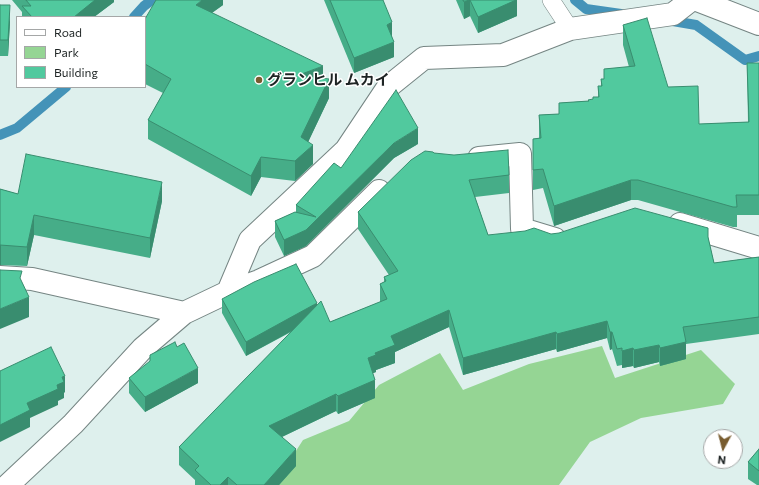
<!DOCTYPE html>
<meta charset="utf-8">
<style>
body{margin:0}
#map{position:relative;width:759px;height:485px;overflow:hidden;background:#def0ed;font-family:Commissioner,sans-serif}
canvas{display:block}
.legend{position:absolute;left:16px;top:16px;width:130px;height:72px;box-sizing:border-box;background:#fff;border:1px solid #a5a7a7;margin:0;padding:5px 7px;list-style:none;font-size:12px;color:#1e2424}
.legend li{display:flex;align-items:center;gap:8px;height:20px}
.legend b{width:20px;border:1px solid #a5a7a7}
.north{position:absolute;left:703px;top:429px;width:40px;height:40px;box-sizing:border-box;background:#fff;border:1px solid #a5a7a7;border-radius:50%;rotate:187deg;font-size:11px;font-weight:700;line-height:16px;text-align:center;color:#1e2424}
.north::after{content:'';display:block;margin:auto;width:14px;height:18px;background:#785c2f;clip-path:polygon(50% 0,100% 100%,50% 72%,0 100%)}
</style>
<div id="map">
<canvas width="759" height="485"></canvas>
<ul class="legend">
<li><b style="height:5px;background:#fff"></b>Road</li>
<li><b style="height:11px;background:#95d594"></b>Park</li>
<li><b style="height:11px;background:#51c99e"></b>Building</li>
</ul>
<div class="north">N</div>
</div>
<script>
const ctx = document.querySelector('canvas').getContext('2d');
ctx.lineJoin = 'round';
function fillPath(path, color) { ctx.fillStyle = color; ctx.fill(path, 'evenodd'); }
const toPath = rows => new Path2D(rows.map(r => 'M' + r).join(''));
function strokePath(path, color, width, dash) { ctx.strokeStyle = color; ctx.lineWidth = width; ctx.lineCap = dash ? 'butt' : 'round'; ctx.setLineDash(dash || []); ctx.stroke(path); }
function write(font, color, halo, rows, align = 'center') {
  ctx.font = font + ' Commissioner,"Noto Sans JP",sans-serif'; ctx.lineWidth = 3; ctx.setLineDash([]); ctx.textBaseline = 'middle'; ctx.strokeStyle = halo; ctx.fillStyle = color; for (const [text, x, y, turn = 0] of rows) {
    ctx.save(); ctx.translate(x, y); ctx.rotate((+turn || 0) * Math.PI / 180); ctx.textAlign = isNaN(turn) ? turn : align; if (halo) ctx.strokeText(text, 0, 0); ctx.fillText(text, 0, 0); ctx.restore();
  }
}
fillPath(toPath([
 [602,346,615,378,701,350,735,384,723,404,641,418,590,442,559,485,274,485,303,440,349,421,379,385,440,353,463,390,529,364]
]), '#95d594');
strokePath(toPath([
 [575,0,586,9,621,14],
 [134,17,144,6,152,0],
 [667,20,696,25,745,60,759,56],
 [0,135,17,128,66,87]
]), '#4493b8', 10);
const service = toPath([
 [551,0,570,29]
]);
const minor = toPath([
 [697,0,759,24],
 [479,158,520,154,522,229,555,239],
 [680,224,759,248],
 [0,277,32,279,184,313],
 [228,292,259,281,313,256,379,191],
 [8,485,73,424,143,348,184,313,228,292,250,240,346,150,388,87,424,58,503,55,570,29,673,14,691,0]
]);
strokePath(service, '#758583', 18);
strokePath(minor, '#758583', 24);
strokePath(service, '#fff', 17);
strokePath(minor, '#fff', 22);
fillPath(toPath([
 [12,0,114,0,114,2,94,17,22,17,22,12],
 [223,0,223,5,212,13,323,78,329,98,308,142,313,164,295,181,261,177,251,196,148,139,148,120,163,93,145,84,145,19],
 [324,0,383,0,392,38,394,57,354,73],
 [456,0,517,0,517,16,478,33,470,16,464,19],
 [0,5,10,22,8,56,0,56],
 [623,25,668,87,699,124,748,122,747,63,759,63,759,215,737,215,737,227,733,227,638,200,631,200,554,226,543,188,533,190,533,139,539,138,539,115,559,114,559,103,588,101,598,97,598,86,601,86,601,79,604,79,604,69,629,67,623,45],
 [418,144,394,158,306,246,284,256,275,237,275,221,296,212,296,205,341,168],
 [434,153,509,175,509,193,475,197,488,235,551,234,708,237,714,263,759,257,759,334,686,344,686,359,660,366,659,362,634,368,633,366,622,368,622,365,617,366,612,349,610,350,607,338,557,352,556,349,463,375,449,327,395,352,395,363,376,370,376,372,373,373,375,398,338,414,336,411,282,437,296,466,279,485,195,485,195,480,179,465,179,447,291,332,246,356,222,313,222,299,317,305,330,322,380,302,380,284,384,282,384,277,389,275,358,229,358,212],
 [0,189,18,194,162,201,150,258,34,235,27,266,0,265],
 [129,378,198,383,145,412,129,393],
 [759,449,759,485,757,485,748,479,748,462]
]), '#46ad88');
fillPath(toPath([
 [95,0,114,0,114,2,94,17,74,17],
 [202,0,223,0,223,5,196,24,196,5],
 [469,0,470,0,470,16,464,19,464,2],
 [516,0,517,0,517,16,478,33,478,17],
 [10,5,10,22,8,56,8,40],
 [392,22,392,38,387,25],
 [394,42,394,57,354,73,354,58],
 [323,66,323,85,299,75],
 [329,79,329,98,302,155,313,145,313,164,295,181,295,161,301,137],
 [418,128,418,144,394,158,306,246,284,256,284,240,306,230,394,143],
 [261,157,261,177,251,196,251,176],
 [631,180,631,200,554,226,554,206],
 [162,182,162,201,150,258,150,238],
 [34,215,34,235,27,266,27,247],
 [0,245,1,245,1,265,0,265],
 [29,297,29,317,0,329,0,309],
 [317,303,317,317,246,356,246,342],
 [449,310,449,327,395,352,395,363,376,370,376,372,368,375,368,358,375,353,391,336],
 [607,321,607,338,557,352,557,334],
 [556,332,556,349,463,375,463,358],
 [610,332,612,332,612,349,610,350],
 [686,342,686,359,660,366,660,348],
 [659,345,659,362,634,368,634,350],
 [633,348,633,366,622,368,622,351],
 [198,368,198,383,145,412,145,397],
 [65,376,65,392,64,393,64,398,58,401,58,405,30,418,30,427,0,442,0,425,27,403,57,385,62,377],
 [375,380,375,398,338,414,338,396],
 [336,394,336,411,269,443,269,426],
 [296,449,296,466,279,485,264,485],
 [228,477,228,485,220,485]
]), '#398d6f');
const building = toPath([
 [26,0,95,0,74,17,32,17,22,6,31,6,26,0],
 [156,0,202,0,196,5,323,66,299,75,329,79,301,137,313,145,295,161,261,157,251,176,148,120,171,79,145,64,145,19,156,0],
 [330,0,383,0,392,22,387,25,394,42,354,58,330,0],
 [463,0,469,0,464,2,463,0],
 [470,0,516,0,478,17,470,0],
 [0,5,10,5,8,40,0,40,0,5],
 [647,18,668,87,698,86,699,124,749,122,747,63,759,63,759,195,736,195,737,207,733,207,638,180,631,180,554,206,543,169,533,170,533,139,541,138,539,115,559,114,559,103,589,101,588,100,593,99,593,97,599,97,598,86,602,86,601,79,604,79,604,69,635,66,623,25,647,18],
 [396,90,418,128,394,143,306,230,284,240,275,221,295,212,316,217,296,205,334,163,341,168,396,90],
 [508,150,509,175,469,180,488,235,525,231,534,228,551,234,559,233,635,208,708,228,708,237,714,263,759,257,759,317,683,327,686,342,660,348,659,345,634,350,633,348,622,351,622,348,617,349,612,332,610,332,607,321,557,334,556,332,463,358,449,310,391,336,395,345,375,353,376,355,368,358,375,380,338,396,336,394,269,426,296,449,264,485,237,485,228,477,220,485,211,485,195,470,199,466,179,447,321,301,330,322,387,299,380,284,386,281,384,277,398,271,358,212,411,160,425,151,433,152,434,153,454,155,508,150],
 [26,154,162,182,150,238,34,215,27,247,0,245,0,189,18,194,26,154],
 [296,264,317,303,246,342,222,299,254,282,296,264],
 [0,270,22,271,20,278,29,297,0,309,0,270],
 [175,342,177,347,184,343,198,368,145,397,129,378,150,361,150,355,175,342],
 [51,347,65,376,62,377,64,382,57,385,58,389,27,403,30,410,0,425,0,371,51,347],
 [759,449,759,471,748,462,759,449]
]);
fillPath(building, '#51c99e');
strokePath(building, '#398d6f', 1);
for (const [x, y, r, color] of [
 [259,80,4,"#785c2f"]
]) { const dot = new Path2D(); dot.arc(x, y, r, 0, 2 * Math.PI); ctx.fillStyle = color; ctx.fill(dot); strokePath(dot, '#fff', 1.5); }
write('bold 15px', '#1e2424', '#fff', [
 ["グランヒル ムカイ",267,80]
], 'left');
</script>
